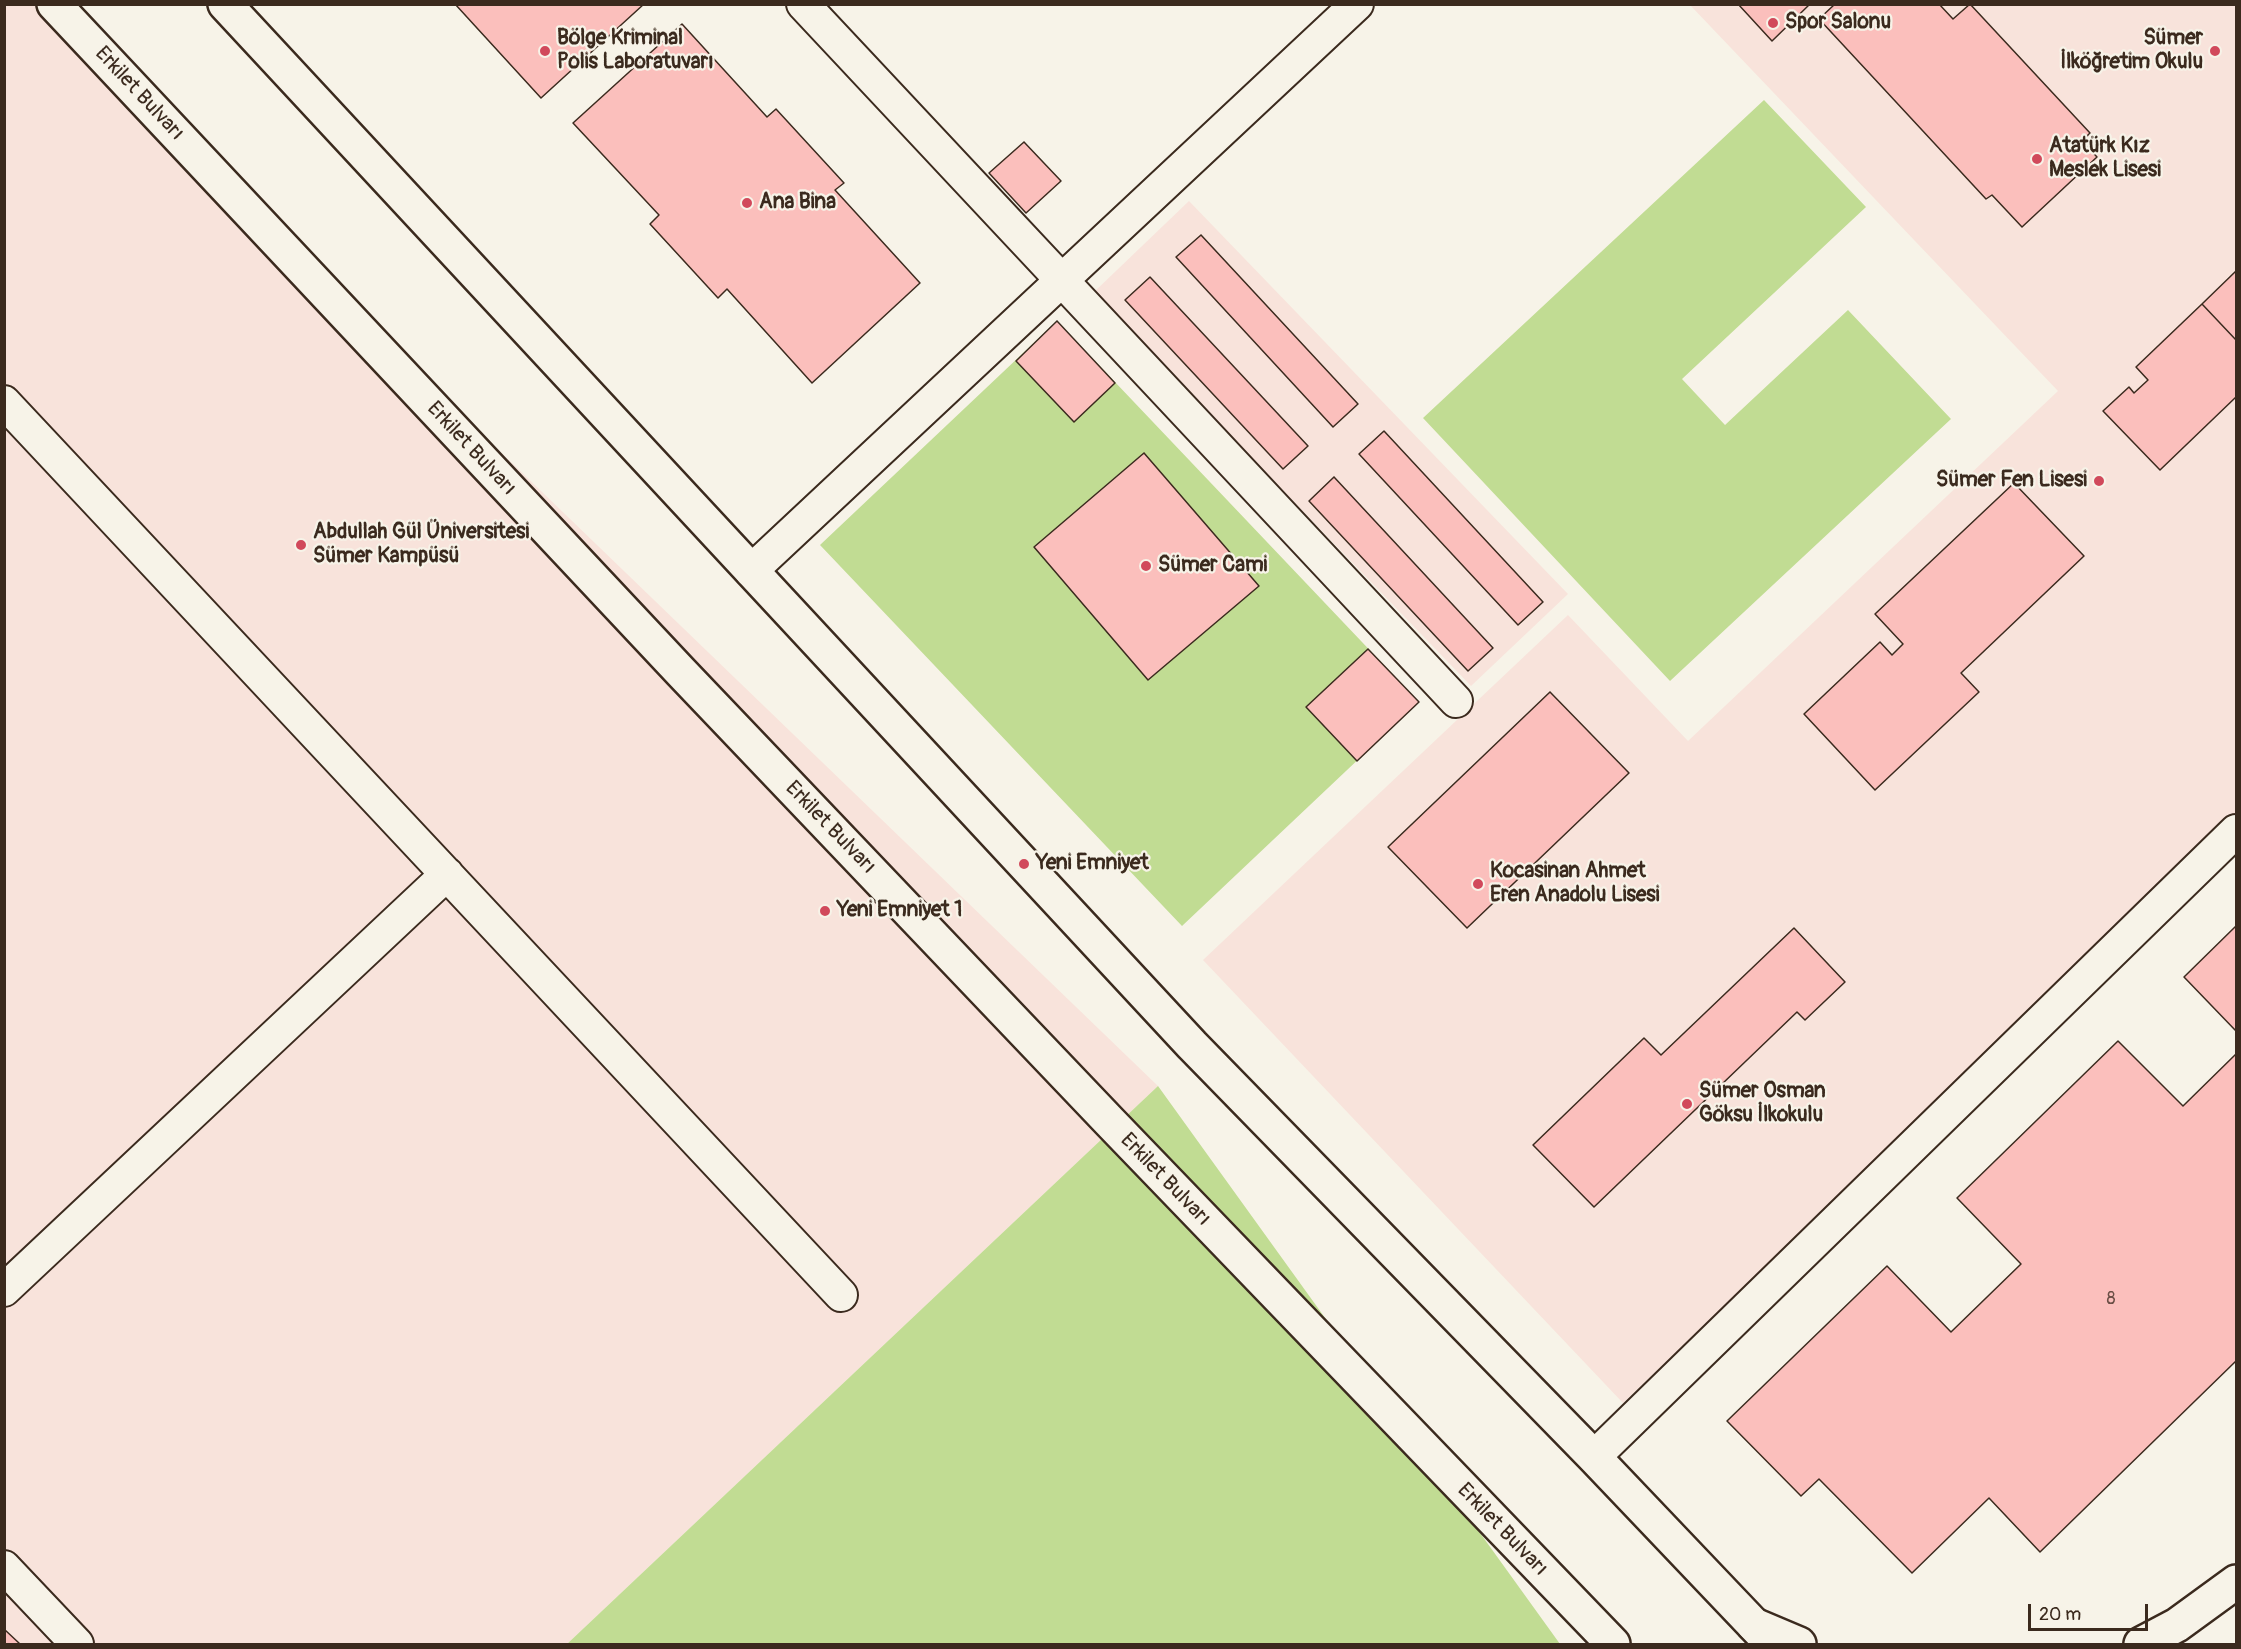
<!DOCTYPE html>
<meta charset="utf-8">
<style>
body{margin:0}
#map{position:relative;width:2241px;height:1649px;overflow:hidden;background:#f7f3e8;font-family:Pangolin,sans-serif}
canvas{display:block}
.frame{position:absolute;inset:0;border:6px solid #3b2a1e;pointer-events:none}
.scale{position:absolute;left:2028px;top:1604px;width:120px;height:27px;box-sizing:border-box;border:3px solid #3b2a1e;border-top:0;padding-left:8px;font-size:18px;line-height:21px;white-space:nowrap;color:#3b2a1e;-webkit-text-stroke:4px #f7f3e8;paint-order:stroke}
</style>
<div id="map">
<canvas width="2241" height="1649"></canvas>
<div class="frame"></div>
<div class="scale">20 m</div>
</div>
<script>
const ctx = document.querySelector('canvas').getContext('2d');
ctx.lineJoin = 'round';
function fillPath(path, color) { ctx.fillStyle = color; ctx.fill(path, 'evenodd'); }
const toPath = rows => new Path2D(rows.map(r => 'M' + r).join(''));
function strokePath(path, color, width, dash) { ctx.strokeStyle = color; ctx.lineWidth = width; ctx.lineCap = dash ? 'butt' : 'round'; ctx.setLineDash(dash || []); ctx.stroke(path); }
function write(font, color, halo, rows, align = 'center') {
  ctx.font = font + ' Pangolin,sans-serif'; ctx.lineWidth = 4.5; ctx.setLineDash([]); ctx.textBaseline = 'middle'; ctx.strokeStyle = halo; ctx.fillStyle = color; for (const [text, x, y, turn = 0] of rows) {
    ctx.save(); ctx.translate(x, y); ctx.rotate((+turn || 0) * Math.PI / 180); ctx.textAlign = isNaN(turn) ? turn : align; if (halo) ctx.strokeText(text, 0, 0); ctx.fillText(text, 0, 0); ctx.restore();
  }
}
fillPath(toPath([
 [36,4,1158,1086,567,1644,5,1644,4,5],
 [1690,5,2236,5,2236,814,1623,1403,1203,960,1568,615,1688,741,2058,391],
 [1189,201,1568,594,1471,686,1093,293]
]), '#f8e3db');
fillPath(toPath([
 [1764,100,1866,207,1682,379,1725,425,1848,310,1951,419,1670,681,1423,418],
 [1057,321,1419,702,1182,926,820,545],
 [1158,1086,1560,1644,567,1644]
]), '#c1dc93');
const building = toPath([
 [455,4,644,4,541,98,455,4],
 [1738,4,1810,4,1772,41,1738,4],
 [1835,4,1939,4,1953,19,1970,4,2090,133,2082,141,2097,157,2022,227,1992,195,1986,199,1819,19,1835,4],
 [682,24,767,117,776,109,844,183,835,190,920,283,812,383,727,289,718,298,650,224,659,215,573,123,682,24],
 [1024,142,1061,181,1026,213,989,173,1024,142],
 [1201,235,1358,404,1333,427,1176,257,1201,235],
 [2236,271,2236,340,2202,304,2236,271],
 [1150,277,1308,446,1283,469,1125,300,1150,277],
 [2202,304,2236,340,2236,397,2160,470,2103,411,2129,387,2134,393,2148,380,2136,367,2202,304],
 [1057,321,1115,383,1074,422,1016,361,1057,321],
 [1384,431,1543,602,1518,625,1359,454,1384,431],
 [1144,453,1259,586,1148,680,1034,547,1144,453],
 [1334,477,1493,648,1468,671,1309,501,1334,477],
 [2014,483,2084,556,1961,673,1979,692,1875,790,1804,714,1880,642,1892,655,1903,644,1875,614,2014,483],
 [1368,649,1419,702,1357,761,1306,707,1368,649],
 [1550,692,1629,773,1467,928,1388,847,1550,692],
 [2236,926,2236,1031,2184,977,2236,926],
 [1794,928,1845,982,1805,1020,1797,1012,1594,1207,1533,1145,1644,1038,1661,1055,1794,928],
 [2118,1041,2183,1106,2236,1054,2236,1361,2040,1552,1989,1498,1912,1573,1819,1479,1801,1496,1727,1421,1887,1266,1951,1332,2021,1264,1957,1198,2118,1041],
 [4,1629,20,1644,4,1644,4,1629]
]);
fillPath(building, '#fbbfbc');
strokePath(building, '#3b2a1e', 1.5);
const street = toPath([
 [803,4,1456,701],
 [4,402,841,1295],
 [751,571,1357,4],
 [4,1290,447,874],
 [1594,1457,2236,831],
 [4,1567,77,1644]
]);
const secondary = toPath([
 [1754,1625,1799,1644],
 [2141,1644,2177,1625,2236,1582]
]);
const primary = toPath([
 [54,4,681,672,1110,1122,1613,1644],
 [225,4,1192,1045,1594,1457,1772,1644]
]);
strokePath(street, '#3b2a1e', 36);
strokePath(secondary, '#3b2a1e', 38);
strokePath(primary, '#3b2a1e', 38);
strokePath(street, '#f7f3e8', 32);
strokePath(secondary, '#f7f3e8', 33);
strokePath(primary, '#f7f3e8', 33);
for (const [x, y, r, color] of [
 [1773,23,6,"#d1495b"],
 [545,51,6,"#d1495b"],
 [2215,51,6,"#d1495b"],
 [2037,159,6,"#d1495b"],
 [747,203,6,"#d1495b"],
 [2099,481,6,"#d1495b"],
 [301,545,6,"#d1495b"],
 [1146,566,6,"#d1495b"],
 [1024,864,6,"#d1495b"],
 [1478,884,6,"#d1495b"],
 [825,911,6,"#d1495b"],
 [1687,1104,6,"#d1495b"]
]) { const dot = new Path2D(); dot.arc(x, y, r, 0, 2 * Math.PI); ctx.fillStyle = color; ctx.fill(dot); strokePath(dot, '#f7f3e8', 2); }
write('18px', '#6b4f46', null, [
 ["8",2111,1299]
]);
write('bold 21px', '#3b2a1e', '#f7f3e8', [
 ["Spor Salonu",1785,23],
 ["Bölge Kriminal",557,39],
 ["Polis Laboratuvarı",557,63],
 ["Sümer",2203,39,"right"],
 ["İlköğretim Okulu",2203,63,"right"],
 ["Atatürk Kız",2049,147],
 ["Meslek Lisesi",2049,171],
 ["Ana Bina",759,203],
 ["Sümer Fen Lisesi",2087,481,"right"],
 ["Abdullah Gül Üniversitesi",313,533],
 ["Sümer Kampüsü",313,557],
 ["Sümer Cami",1158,566],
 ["Yeni Emniyet",1036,864],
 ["Kocasinan Ahmet",1490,872],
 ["Eren Anadolu Lisesi",1490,896],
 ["Yeni Emniyet 1",837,911],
 ["Sümer Osman",1699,1092],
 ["Göksu İlkokulu",1699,1116]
], 'left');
write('21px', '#3b2a1e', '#f7f3e8', [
 ["Erkilet Bulvarı",139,94,47],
 ["Erkilet Bulvarı",471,449,47],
 ["Erkilet Bulvarı",830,828,46],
 ["Erkilet Bulvarı",1165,1180,46],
 ["Erkilet Bulvarı",1502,1530,46]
]);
</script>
